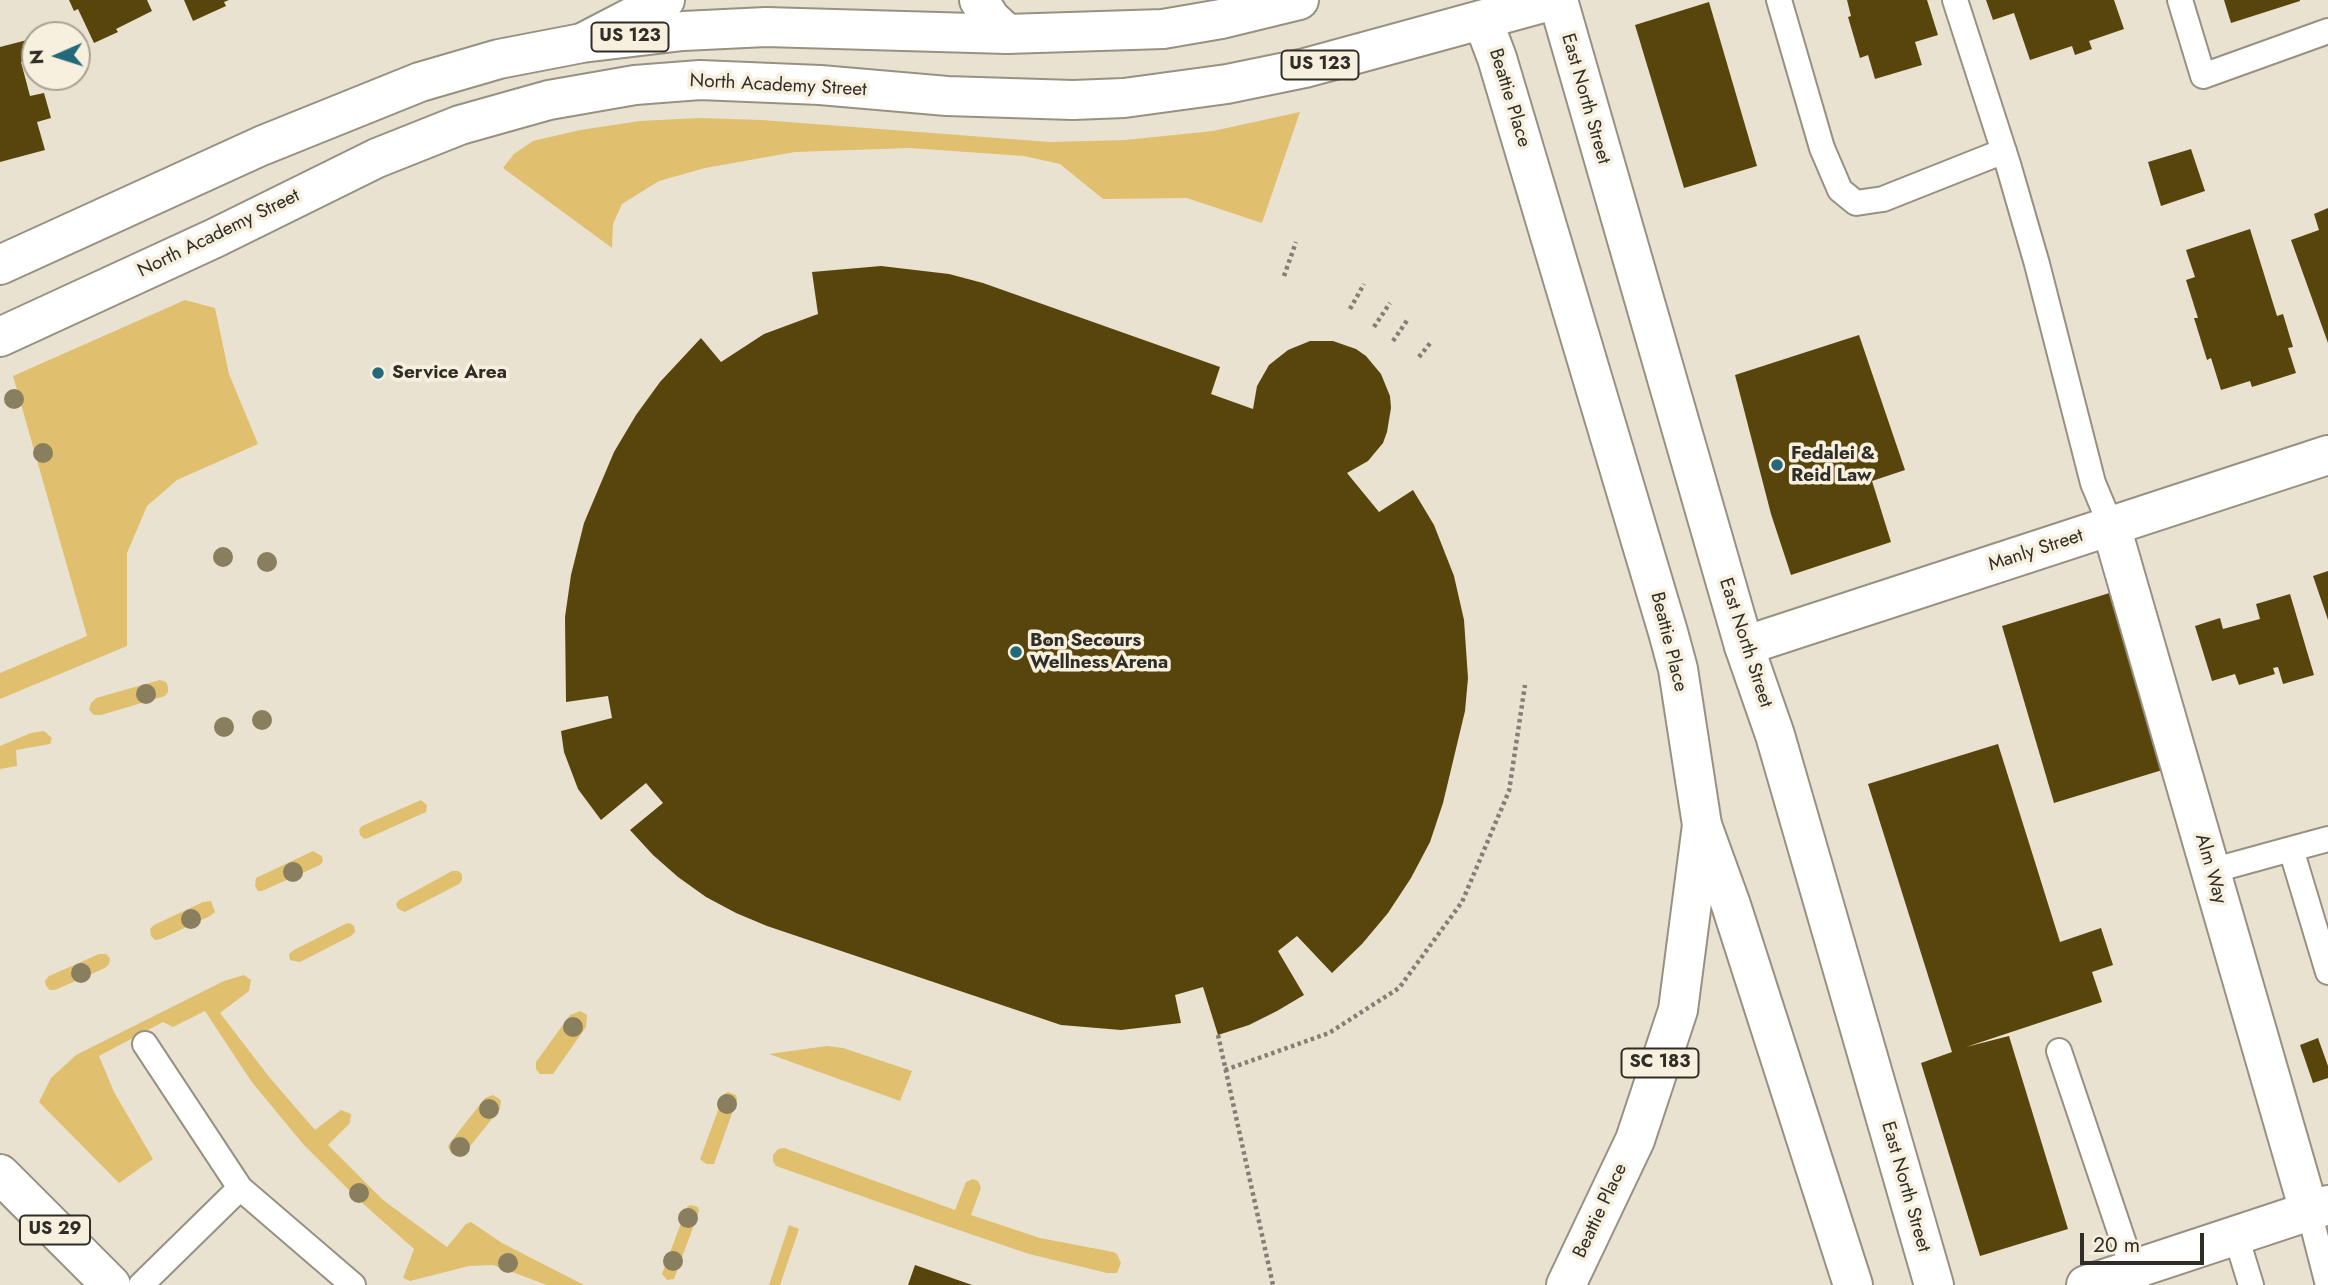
<!DOCTYPE html>
<style>
body{margin:0}
#map{position:relative;width:2328px;height:1285px;overflow:hidden;background:#e9e2d1;font-family:Jost,sans-serif}
canvas{display:block}
.north{position:absolute;left:21px;top:21px;width:70px;height:70px;box-sizing:border-box;background:#f7f0de;border:2px solid #a7a295;border-radius:50%;rotate:267deg;font-size:19px;font-weight:700;line-height:28px;text-align:center;color:#302d27}
.north::after{content:'';display:block;margin:auto;width:24px;height:32px;background:#24697a;clip-path:polygon(50% 0,100% 100%,50% 72%,0 100%)}
.scale{position:absolute;left:2080px;top:1233px;width:124px;height:32px;box-sizing:border-box;border:4px solid #302d27;border-top:0;padding-left:9px;font-size:21px;line-height:24px;white-space:nowrap;color:#302d27;-webkit-text-stroke:5px #f7f0de;paint-order:stroke}
</style>
<div id="map">
<canvas width="2328" height="1285"></canvas>
<div class="north">N</div>
<div class="scale">20 m</div>
</div>
<script>
const ctx = document.querySelector('canvas').getContext('2d');
ctx.lineJoin = 'round';
function fillPath(path, color) { ctx.fillStyle = color; ctx.fill(path, 'evenodd'); }
const toPath = rows => new Path2D(rows.map(r => 'M' + r).join(''));
function strokePath(path, color, width, dash) { ctx.strokeStyle = color; ctx.lineWidth = width; ctx.lineCap = dash ? 'butt' : 'round'; ctx.setLineDash(dash || []); ctx.stroke(path); }
function write(font, color, halo, rows, align = 'center') {
  ctx.font = font + ' Jost,sans-serif'; ctx.lineWidth = 7; ctx.setLineDash([]); ctx.textBaseline = 'middle'; ctx.strokeStyle = halo; ctx.fillStyle = color; for (const [text, x, y, turn = 0] of rows) {
    ctx.save(); ctx.translate(x, y); ctx.rotate((+turn || 0) * Math.PI / 180); ctx.textAlign = isNaN(turn) ? turn : align; if (halo) ctx.strokeText(text, 0, 0); ctx.fillText(text, 0, 0); ctx.restore();
  }
}
fillPath(toPath([
 [1300,112,1262,223,1187,198,1103,199,1060,164,1024,156,910,148,795,152,705,168,659,181,622,204,613,224,612,248,503,168,514,154,533,141,580,130,640,121,699,118,762,120,1050,142,1125,140,1213,131],
 [185,300,215,308,229,374,258,444,177,480,147,506,127,553,127,646,0,699,0,673,87,636,13,376],
 [160,680,166,682,168,687,168,692,165,696,101,715,94,715,89,710,91,703,96,698],
 [44,731,52,738,50,744,16,750,17,766,0,769,0,746,31,733],
 [421,800,427,805,426,812,368,838,364,839,360,835,359,830,362,826],
 [313,851,322,856,323,861,320,865,262,891,258,891,255,886,256,878],
 [452,871,458,871,462,874,462,880,459,884,405,912,398,909,396,904,399,900],
 [211,901,215,912,210,916,161,939,155,940,151,936,150,929,154,925,203,902],
 [350,923,354,926,355,932,351,936,300,962,290,960,289,954,294,950,345,924],
 [99,954,106,954,110,958,109,964,105,968,55,990,50,990,46,986,45,981,49,976],
 [244,975,251,980,249,991,220,1013,270,1078,315,1130,341,1110,351,1114,350,1123,328,1145,383,1200,447,1247,466,1224,471,1222,502,1243,584,1285,547,1285,493,1265,469,1266,410,1281,403,1278,414,1249,360,1201,303,1144,251,1081,205,1011,173,1027,163,1022,99,1056,114,1092,153,1159,119,1183,39,1102,51,1078,76,1055,224,981],
 [580,1011,587,1015,586,1027,553,1074,540,1074,536,1069,536,1062,570,1015],
 [827,1046,843,1048,912,1071,900,1101,769,1054],
 [728,1092,736,1095,737,1099,714,1164,706,1164,700,1159,724,1094],
 [493,1095,501,1100,500,1109,463,1155,452,1154,448,1147,449,1144,485,1098],
 [784,1148,955,1210,966,1182,973,1179,978,1181,981,1188,971,1215,1040,1238,1113,1252,1117,1254,1121,1263,1117,1273,1107,1273,1029,1254,944,1225,776,1166,773,1161,773,1155,778,1149],
 [690,1205,698,1207,699,1211,674,1279,667,1280,662,1274,687,1207],
 [789,1225,799,1229,780,1285,769,1285]
]), '#e0c06f');
fillPath(toPath([
 [69,0,147,0,152,11,116,29,118,32,94,43,78,9,74,11],
 [184,0,229,0,224,2,226,6,193,21],
 [1847,0,1927,0,1938,35,1915,42,1922,65,1875,79,1868,55,1860,58,1848,17,1851,16],
 [1986,0,2114,0,2124,29,2089,41,2092,49,2075,55,2072,46,2030,60,2014,13,1993,20],
 [2224,0,2300,0,2300,1,2231,23],
 [1709,2,1757,166,1684,188,1635,25],
 [27,40,32,59,21,62,30,96,44,93,51,118,37,122,45,150,0,162,0,47],
 [2191,149,2205,191,2161,206,2148,162],
 [2328,208,2328,343,2291,240,2319,230,2314,214],
 [2250,229,2277,316,2283,314,2293,347,2288,348,2296,373,2252,387,2250,381,2221,390,2211,358,2207,360,2194,318,2198,318,2186,280,2195,277,2186,250],
 [881,266,949,274,983,283,1220,367,1211,394,1253,409,1257,386,1269,365,1288,350,1310,341,1333,341,1356,349,1366,356,1381,374,1390,396,1391,408,1387,432,1383,443,1368,461,1347,473,1379,512,1413,490,1434,525,1454,576,1464,620,1468,678,1465,711,1443,803,1430,842,1411,878,1388,913,1362,944,1332,973,1297,936,1278,951,1304,995,1277,1011,1249,1025,1218,1035,1203,987,1175,995,1181,1023,1121,1030,1061,1025,767,926,736,913,706,897,678,877,653,855,630,830,663,803,646,783,601,820,578,789,564,752,561,731,612,718,608,696,566,702,565,617,571,575,584,523,614,452,636,415,660,382,701,338,721,362,764,334,818,314,812,272],
 [1859,335,1905,470,1872,481,1891,542,1791,575,1771,514,1735,375],
 [2328,571,2328,620,2313,576],
 [2116,591,2169,768,2054,803,2002,626],
 [2290,594,2314,675,2283,684,2278,667,2273,668,2275,674,2239,685,2235,674,2212,681,2195,626,2220,618,2223,629,2260,619,2256,604],
 [1998,744,2060,942,2101,928,2113,965,2092,972,2102,1002,1966,1047,2009,1036,2068,1229,1980,1256,1921,1063,1952,1052,1868,784],
 [2318,1038,2328,1066,2328,1078,2313,1083,2300,1045],
 [915,1265,972,1285,908,1285]
]), '#58450c');
const lane = toPath([
 [1779,0,1822,148,1840,190,1856,203,1883,199,2004,151],
 [1955,0,2008,164,2037,264,2093,483,2111,526],
 [2180,0,2203,76,2328,31],
 [2291,849,2328,839],
 [2211,871,2291,849,2328,972],
 [145,1044,240,1188,353,1285],
 [2059,1051,2137,1282],
 [2309,1211,2328,1285],
 [2236,1236,2251,1285],
 [141,1285,240,1188]
]);
const street = toPath([
 [979,0,990,18,1007,34],
 [586,41,665,0],
 [2111,526,2309,1211],
 [1744,646,2328,455],
 [1702,825,1731,905,1853,1285],
 [2086,1285,2328,1205]
]);
const primary = toPath([
 [1558,0,1744,646,1775,735,1934,1285],
 [1483,21,1497,58,1668,632,1678,669,1702,825,1678,1010,1635,1140,1566,1285],
 [0,1174,111,1285]
]);
const highway = toPath([
 [0,265,261,146,420,82,499,59,582,43,683,31,766,27,1007,34,1163,29,1221,19,1299,0],
 [0,337,215,238,377,158,460,125,549,100,635,85,700,80,820,85,947,96,1073,100,1124,98,1227,84,1305,68,1554,0]
]);
strokePath(lane, '#979181', 28);
strokePath(street, '#979181', 42);
strokePath(primary, '#979181', 42);
strokePath(highway, '#979181', 42);
strokePath(toPath([
 [1284,276,1296,242],
 [1350,309,1364,284],
 [1374,327,1390,303],
 [1393,341,1408,319],
 [1419,357,1431,342],
 [1218,1035,1273,1285],
 [1225,1070,1329,1033,1399,988,1462,902,1509,791,1525,685]
]), '#837f74', 4.5, [3.5, 3.5]);
strokePath(lane, '#fff', 24);
strokePath(street, '#fff', 38);
strokePath(primary, '#fff', 38);
strokePath(highway, '#fff', 38);
ctx.fillStyle = '#897e5e';
for (const [x, y] of [
 [14,399],
 [43,453],
 [223,557],
 [267,562],
 [146,694],
 [262,720],
 [224,727],
 [293,872],
 [191,919],
 [81,973],
 [573,1027],
 [727,1104],
 [489,1109],
 [460,1147],
 [359,1193],
 [688,1218],
 [673,1261],
 [508,1263]
]) { ctx.beginPath(); ctx.arc(x, y, 10, 0, 2 * Math.PI); ctx.fill(); }
for (const [x, y, r, color] of [
 [378,373,7,"#24697a"],
 [1777,465,7,"#24697a"],
 [1016,652,7,"#24697a"]
]) { const dot = new Path2D(); dot.arc(x, y, r, 0, 2 * Math.PI); ctx.fillStyle = color; ctx.fill(dot); strokePath(dot, '#f7f0de', 2.5); }
for (const [x, y, w] of [
 [630,37,77],
 [1320,65,77],
 [1660,1063,77],
 [55,1230,70]
]) { const box = new Path2D(); box.roundRect(x - w / 2, y - 14.5, w, 29, 5); ctx.fillStyle = '#f7f0de'; ctx.fill(box); strokePath(box, '#302d27', 2); }
write('bold 18px', '#302d27', null, [
 ["US 123",630,37],
 ["US 123",1320,65],
 ["SC 183",1660,1063],
 ["US 29",55,1230]
]);
write('19px', '#302d27', '#f7f0de', [
 ["North Academy Street",778,86,3],
 ["Beattie Place",1509,98,73],
 ["East North Street",1585,99,74],
 ["North Academy Street",219,234,-26],
 ["Manly Street",2036,551,-18],
 ["Beattie Place",1668,642,76],
 ["East North Street",1745,643,72],
 ["Alm Way",2210,869,74],
 ["East North Street",1905,1187,74],
 ["Beattie Place",1601,1211,-65]
]);
write('bold 19px', '#302d27', '#f7f0de', [
 ["Service Area",392,373],
 ["Fedalei &",1791,454],
 ["Reid Law",1791,476],
 ["Bon Secours",1030,641],
 ["Wellness Arena",1030,663]
], 'left');
</script>
